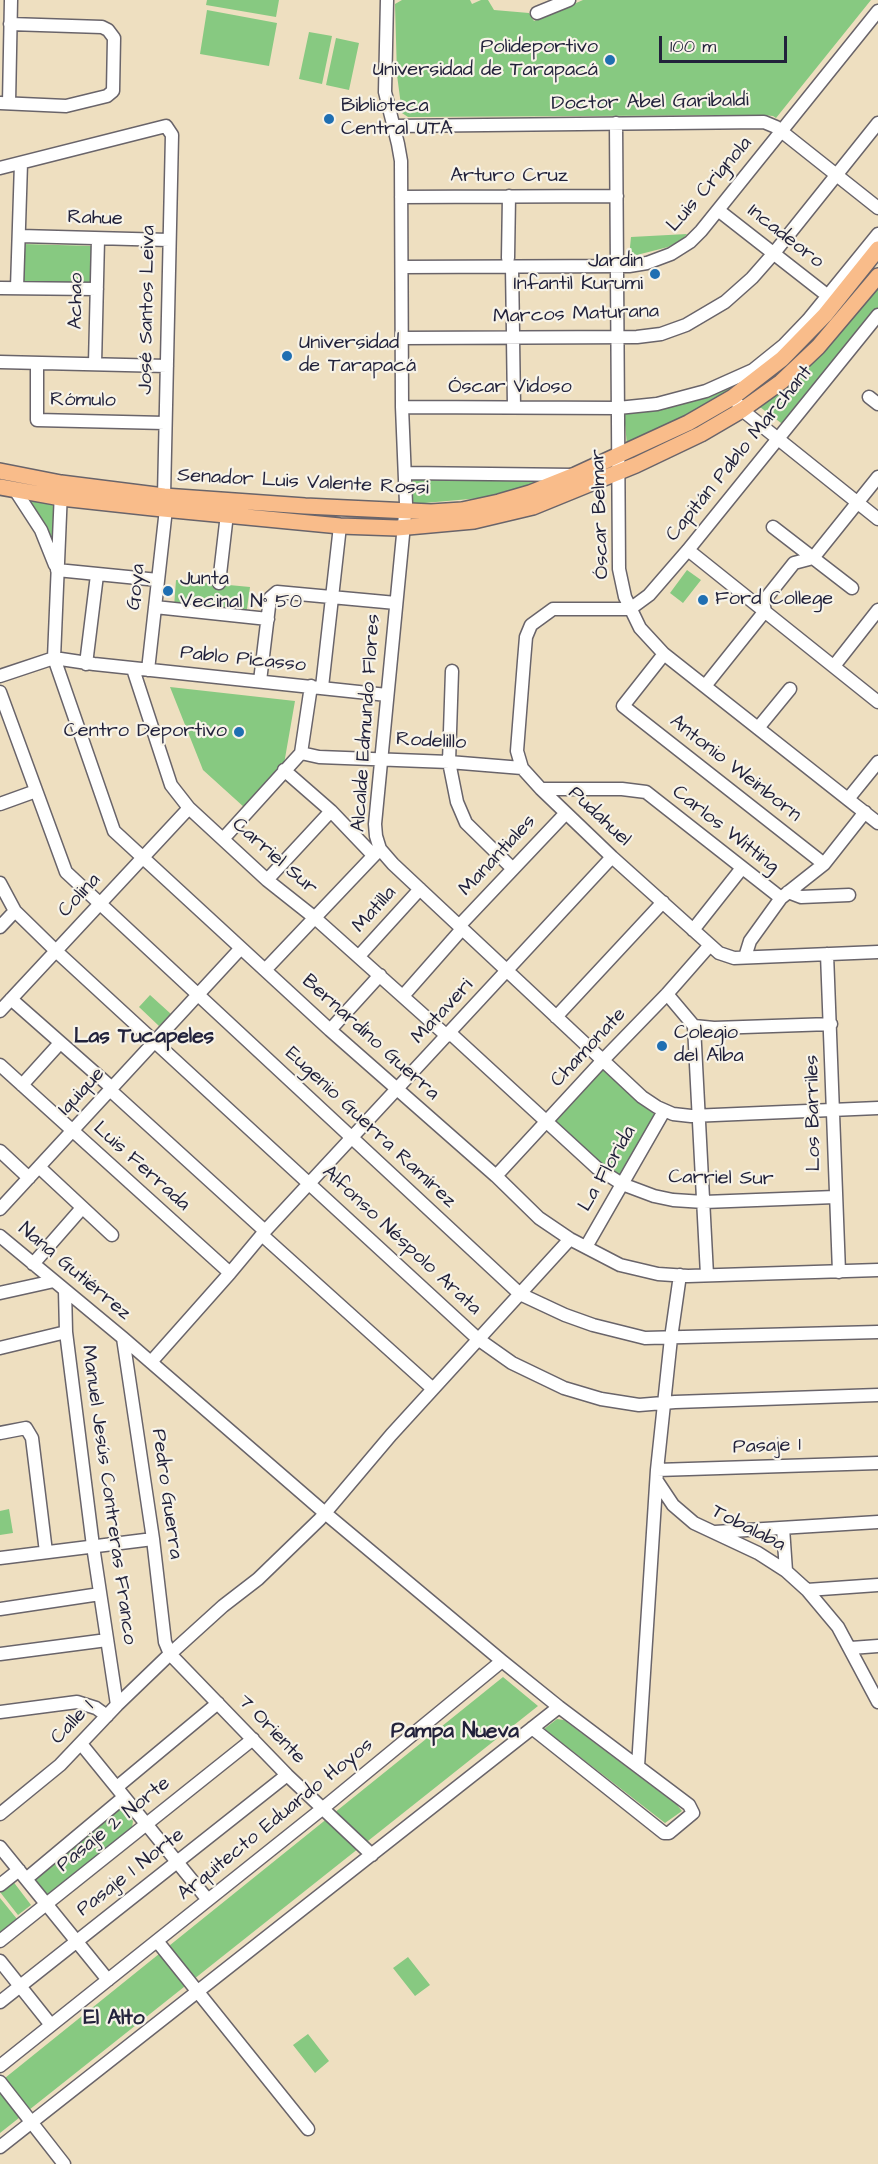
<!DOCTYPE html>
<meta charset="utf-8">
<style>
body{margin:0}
#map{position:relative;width:878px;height:2164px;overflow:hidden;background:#eedfc0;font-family:"Architects Daughter",sans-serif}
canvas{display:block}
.scale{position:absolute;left:659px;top:36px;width:128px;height:27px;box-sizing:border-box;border:3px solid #22223b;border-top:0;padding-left:8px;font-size:18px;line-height:21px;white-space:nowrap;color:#22223b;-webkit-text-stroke:4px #f7f3e8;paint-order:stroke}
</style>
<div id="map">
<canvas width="878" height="2164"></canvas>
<div class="scale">100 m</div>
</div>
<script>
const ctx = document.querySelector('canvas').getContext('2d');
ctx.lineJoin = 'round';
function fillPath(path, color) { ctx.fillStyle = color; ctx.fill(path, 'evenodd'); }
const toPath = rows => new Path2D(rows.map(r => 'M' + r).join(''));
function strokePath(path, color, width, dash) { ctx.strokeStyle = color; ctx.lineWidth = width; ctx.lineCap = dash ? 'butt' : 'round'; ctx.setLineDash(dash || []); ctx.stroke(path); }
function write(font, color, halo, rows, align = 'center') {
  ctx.font = font + ' "Architects Daughter",sans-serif'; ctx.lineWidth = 4.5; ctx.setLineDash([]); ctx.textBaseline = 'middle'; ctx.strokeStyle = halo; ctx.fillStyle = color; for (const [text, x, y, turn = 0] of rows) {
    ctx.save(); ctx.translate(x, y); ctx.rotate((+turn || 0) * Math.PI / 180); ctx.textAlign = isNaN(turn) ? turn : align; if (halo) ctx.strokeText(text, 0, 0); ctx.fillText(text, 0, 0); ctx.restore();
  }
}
fillPath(toPath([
 [207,0,279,0,276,17,206,5],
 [402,0,470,0,472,4,481,0,488,0,494,10,529,13,534,21,583,0,871,0,776,118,773,116,763,115,408,117,402,113,397,75,395,4],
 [207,10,277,23,269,66,200,54],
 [309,32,332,36,322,84,299,79],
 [336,38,359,43,349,90,326,85],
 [687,234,682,240,668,247,629,257,631,237],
 [23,244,93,246,92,286,22,284],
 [878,284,878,308,785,426,760,407,762,404],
 [762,369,709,405,627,446,624,412],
 [551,476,517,490,481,498,413,504,412,477],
 [27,497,53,501,57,506,55,551,47,531],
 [687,570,701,580,683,603,670,593],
 [176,580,250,587,246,616,174,607],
 [170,687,295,701,284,764,245,808,203,770],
 [150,995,171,1014,159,1026,139,1007],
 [600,1071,604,1071,638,1102,652,1111,657,1119,619,1178,556,1127,555,1121],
 [9,1509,13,1533,0,1535,0,1511],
 [503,1677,538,1706,0,2133,0,2082],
 [557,1719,564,1720,677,1805,682,1811,665,1823,544,1729],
 [119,1810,124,1811,133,1821,132,1828,49,1896,44,1897,33,1878],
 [12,1880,31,1905,18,1915,0,1892,0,1890],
 [0,1898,17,1919,0,1933],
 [408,1957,430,1985,415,1996,393,1968],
 [308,2034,329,2061,315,2073,293,2045]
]), '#87c981');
const minor = toPath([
 [387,0,385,92,398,144,401,161,402,407,406,504,375,824,376,836,380,849,393,864,642,1097,657,1107,673,1114,691,1116,878,1108],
 [537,13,569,0],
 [0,103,66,106,107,96,113,91,114,38,108,30,102,27,10,24],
 [9,103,11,0],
 [616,123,619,569,625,597,640,628,664,654,878,823],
 [393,126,764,122,776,127,878,208],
 [0,168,166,126,172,135,164,496],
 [401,197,617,196],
 [718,210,828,296],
 [20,236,169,240],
 [508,258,509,196],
 [402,267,629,266,647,263,671,254,690,242,701,231,878,11],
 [512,267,513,333],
 [0,288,97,289],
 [17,288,21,163],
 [402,338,637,337,661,334,686,325,725,302,752,278,774,253,878,123],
 [513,338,514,407],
 [0,362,167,366],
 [37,363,37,420,165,423],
 [95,364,98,239],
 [869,397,878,404],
 [738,404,742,410,878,519],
 [402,407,618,408,657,404,706,391,753,370,784,345,808,320,878,234],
 [406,473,574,475],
 [15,490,41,530,55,565],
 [61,491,54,658,114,831,330,1030,496,1176,539,1218,570,1239,620,1265,658,1274,688,1276,878,1270],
 [773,527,852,588],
 [688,550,878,702],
 [57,570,158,580],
 [219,583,227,514],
 [155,607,268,619],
 [630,609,553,609,531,625,526,637,524,661,517,751,522,768,541,789,612,857,719,953,734,958,878,952],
 [630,609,649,595,688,550,878,315],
 [664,654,623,706,824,864],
 [86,664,97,575],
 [834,666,878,610],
 [133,669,171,785,189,808,267,880,315,918,447,1036],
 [148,670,166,509],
 [452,671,449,762,457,802,466,823,513,869],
 [0,676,54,658,94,664,387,695],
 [260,681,270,598,277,592,396,603],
 [705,686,765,611,763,602,794,563,813,558,878,477],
 [322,687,340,526],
 [0,692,66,872,520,1294,565,1315,593,1325,645,1338,878,1332],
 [758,728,790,689],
 [301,753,319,757,449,762,522,768],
 [284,770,331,811,373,855],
 [541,789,622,789,646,792,781,898],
 [848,799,878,762],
 [0,804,36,791],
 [223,839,301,753,311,686],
 [267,880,331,811],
 [0,883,15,911,56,951,478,1339,512,1363,564,1388,601,1399,639,1405,675,1402,878,1395],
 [788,892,801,897,849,895],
 [459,926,566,813],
 [0,927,15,911],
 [693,930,742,868],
 [827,954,839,1272],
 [359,956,420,889],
 [745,957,750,941,781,898,824,864,865,812],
 [265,970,380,849],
 [667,994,694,1026,714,1028,831,1024],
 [403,996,462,929],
 [11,999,112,1088],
 [0,1011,189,808],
 [556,1017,663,902],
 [694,1026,707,1275],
 [330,1030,380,975],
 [450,1033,597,1168,622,1184,654,1196,673,1200,704,1202,835,1197],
 [0,1065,230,1273],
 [22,1085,60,1043],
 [110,1090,265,1231],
 [0,1151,29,1178],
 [39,1167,112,1235],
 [496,1176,603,1060,667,994,710,945],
 [0,1209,241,948],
 [262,1235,433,1389],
 [0,1236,123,1338,325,1513,502,1661,559,1707,689,1805,693,1813,669,1833,664,1833,532,1728],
 [586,1247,664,1111],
 [33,1264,82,1208],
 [65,1290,66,1332,93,1546,117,1705],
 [0,1293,54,1281],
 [123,1338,153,1539,165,1642,170,1654,287,1775,372,1855],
 [0,1348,66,1332],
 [151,1362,230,1273,265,1231,612,857],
 [0,1433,26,1428,32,1438,46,1552],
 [657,1470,878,1463],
 [657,1481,673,1505,694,1523,758,1553,786,1571,807,1590,838,1627,878,1702],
 [783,1528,786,1571],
 [715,1532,878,1522],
 [0,1558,153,1539],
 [807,1590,878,1585],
 [0,1609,100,1594],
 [851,1648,878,1646],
 [0,1654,107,1640],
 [0,1712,77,1702,96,1708,107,1716],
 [82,1745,208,1900],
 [638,1766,657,1470,671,1338,680,1275],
 [117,1787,218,1703],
 [0,1814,60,1765,117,1705,170,1654,223,1606,258,1579,320,1519,391,1435,570,1239],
 [0,1847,108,1980],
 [26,1879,124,1797],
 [0,1885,19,1870],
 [0,1941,253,1739],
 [157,1941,308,2129],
 [0,1961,51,2025],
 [0,2002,287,1775],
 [0,2066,322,1809,502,1661],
 [0,2082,64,2164],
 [0,2147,559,1707]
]);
const major = toPath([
 [0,471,61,483,164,496,305,506,431,512,462,510,499,502,530,493,575,475,688,423,733,397,782,359,825,315,878,249],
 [0,487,61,498,153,508,340,526,397,528,474,521,533,507,636,465,701,434,742,410,781,382,818,347,878,276]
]);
strokePath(minor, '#69646a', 15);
strokePath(major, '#69646a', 18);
strokePath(minor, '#fff', 12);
strokePath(major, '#f9bc8a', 15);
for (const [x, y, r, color] of [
 [610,60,6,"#1f6fb2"],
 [329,119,6,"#1f6fb2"],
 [655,274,6,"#1f6fb2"],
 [287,356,6,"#1f6fb2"],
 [168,591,6,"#1f6fb2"],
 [703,600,6,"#1f6fb2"],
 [239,732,6,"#1f6fb2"],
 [662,1046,6,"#1f6fb2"]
]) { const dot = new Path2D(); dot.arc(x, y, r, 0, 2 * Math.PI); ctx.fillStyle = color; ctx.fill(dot); strokePath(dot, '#f7f3e8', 2); }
write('20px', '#22223b', '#f7f3e8', [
 ["Polideportivo",598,48,"right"],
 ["Universidad de Tarapacá",598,71,"right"],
 ["Biblioteca",341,107],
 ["Central UTA",341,130],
 ["Jardin",643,262,"right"],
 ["Infantil Kurumi",643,285,"right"],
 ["Universidad",299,344],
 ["de Tarapacá",299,367],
 ["Junta",180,580],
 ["Vecinal N° 50",180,603],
 ["Ford College",715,600],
 ["Centro Deportivo",227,732,"right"],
 ["Colegio",674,1034],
 ["del Alba",674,1057]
], 'left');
write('20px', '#22223b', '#f7f3e8', [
 ["Doctor Abel Garibaldi",650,103,-1],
 ["Arturo Cruz",509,177],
 ["Luis Crignola",710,185,-49],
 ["Rahue",95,219,2],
 ["Incadeoro",785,237,38],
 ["Achao",77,301,-89],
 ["José Santos Leiva",148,310,-89],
 ["Marcos Maturana",576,315,-2],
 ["Óscar Vidoso",510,388],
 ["Rómulo",83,401,1],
 ["Capitán Pablo Marchant",740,454,-51],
 ["Senador Luis Valente Rossi",303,483,3],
 ["Óscar Belmar",601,514,-92],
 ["Goya",137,587,-84],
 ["Pablo Picasso",243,660,6],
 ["Alcalde Edmundo Flores",367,723,-86],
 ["Rodelillo",431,742,3],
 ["Antonio Weinborn",735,769,38],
 ["Pudahuel",599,817,43],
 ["Carlos Witting",725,830,38],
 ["Manantiales",498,856,-47],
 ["Carriel Sur",274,857,41],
 ["Colina",80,896,-47],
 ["Matilla",375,910,-48],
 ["Mataveri",443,1012,-47],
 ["Bernardino Guerra",370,1038,42],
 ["Chamonate",589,1048,-47],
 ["Iquique",82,1092,-47],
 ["Los Barriles",814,1113,-91],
 ["Eugenio Guerra Ramírez",370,1128,43],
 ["Luis Ferrada",141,1167,42],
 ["La Florida",608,1169,-60],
 ["Carriel Sur",721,1179,1],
 ["Alfonso Néspolo Arata",401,1241,43],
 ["Nana Gutiérrez",74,1272,40],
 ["Pasaje 1",767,1447,-2],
 ["Pedro Guerra",166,1494,82],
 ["Manuel Jesús Contreras Franco",108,1495,82],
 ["Tobalaba",748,1529,27],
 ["Calle 1",73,1723,-46],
 ["7 Oriente",271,1730,46],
 ["Arquitecto Eduardo Hoyos",276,1820,-39],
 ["Pasaje 2 Norte",114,1825,-39],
 ["Pasaje 1 Norte",131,1873,-38]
]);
write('bold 21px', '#22223b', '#f7f3e8', [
 ["Las Tucapeles",144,1038],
 ["Pampa Nueva",455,1733],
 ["El Alto",114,2020]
]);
</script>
